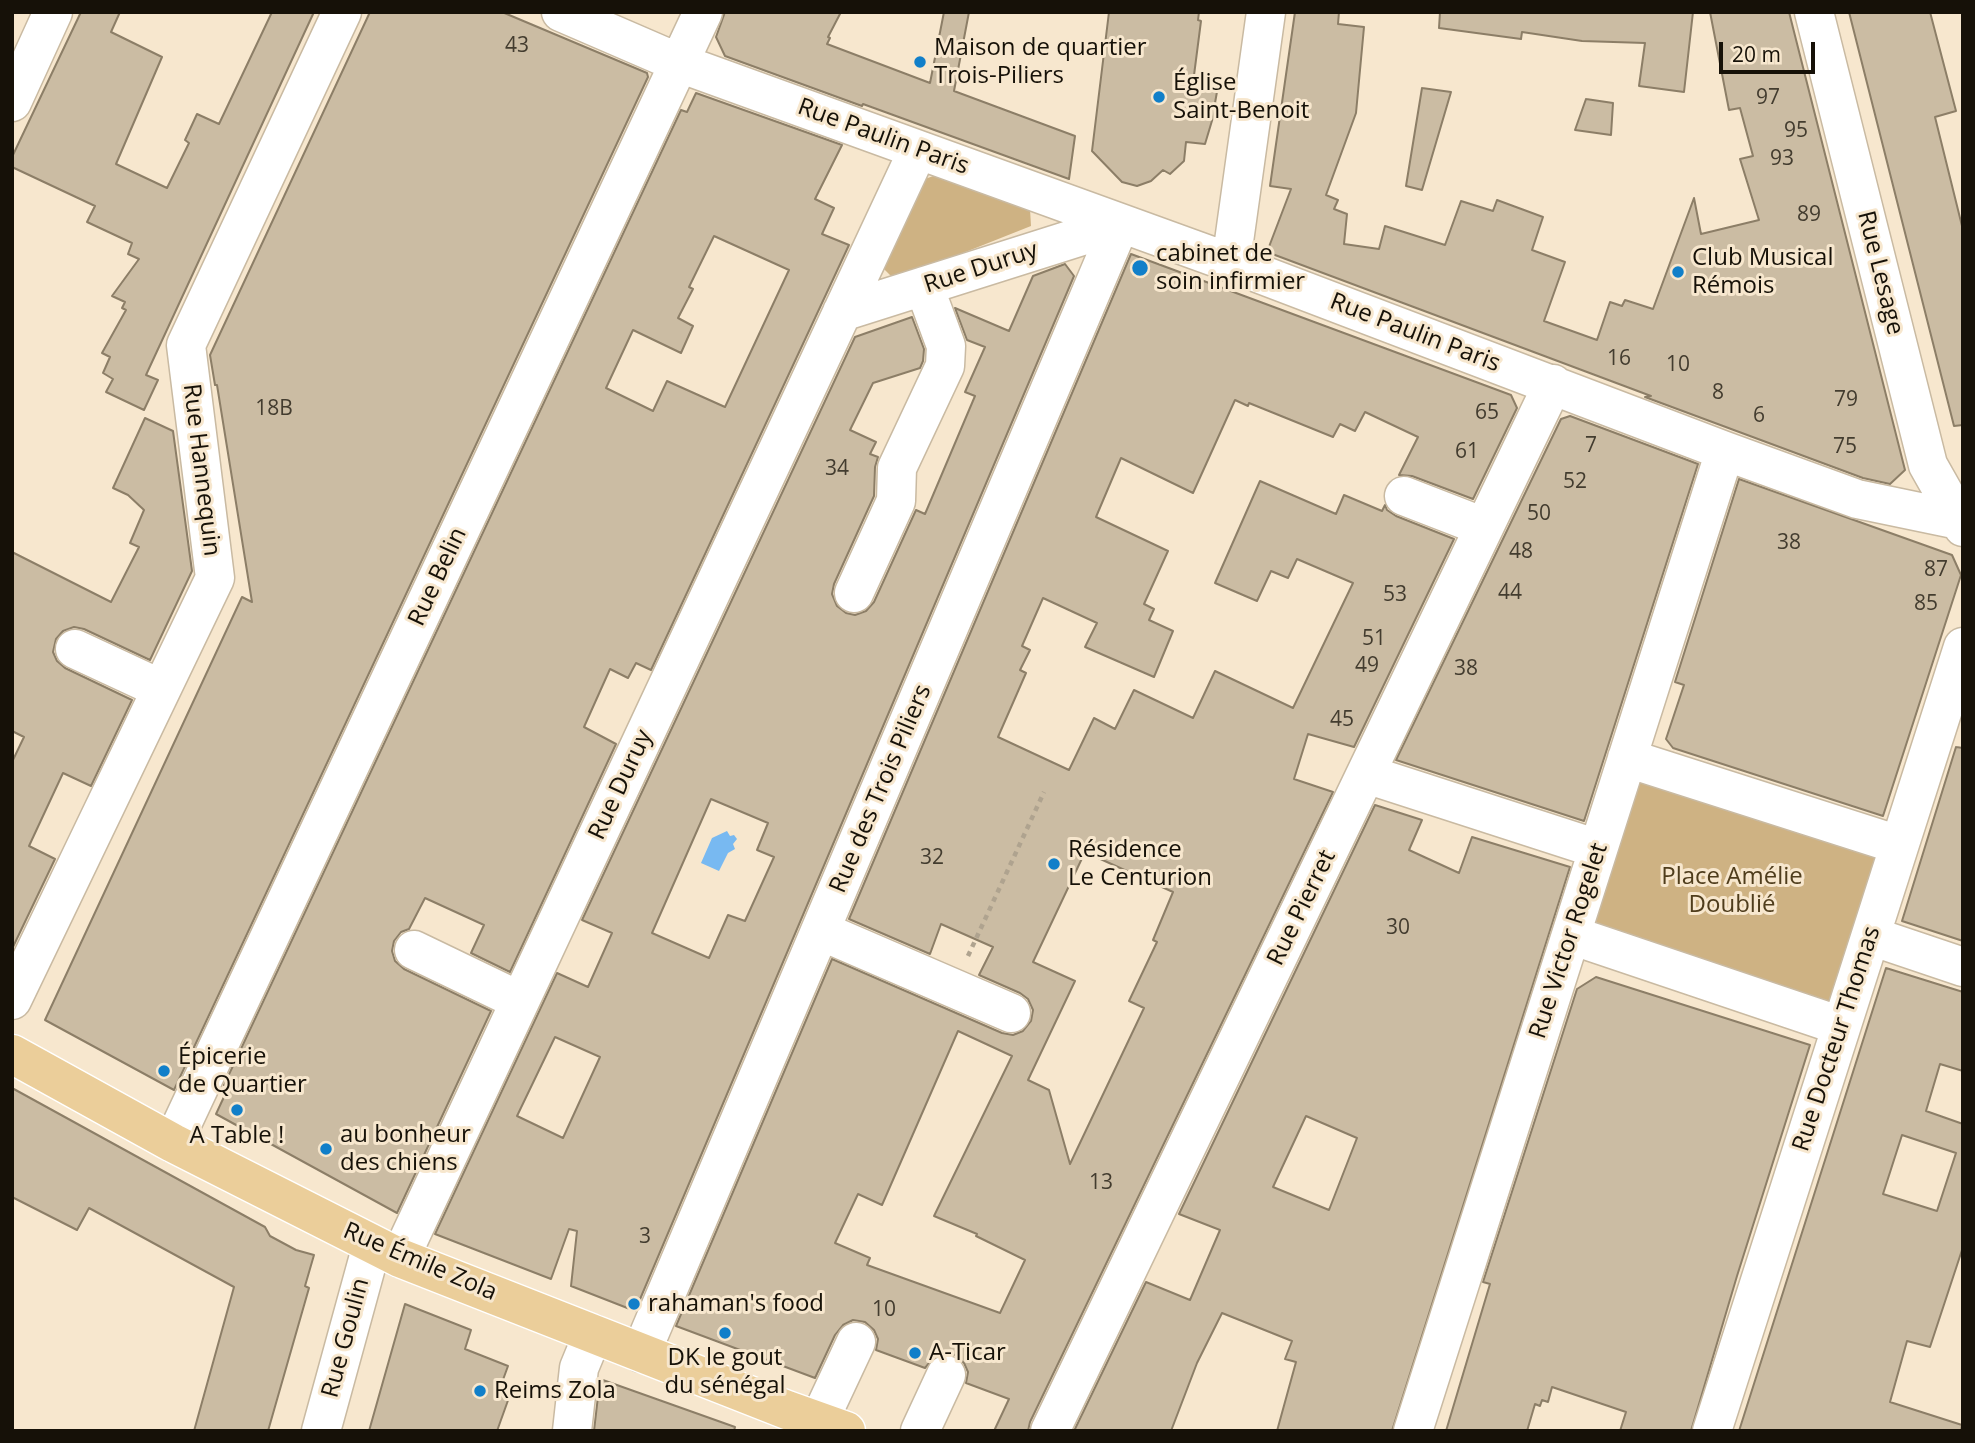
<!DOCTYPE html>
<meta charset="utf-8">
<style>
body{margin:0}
#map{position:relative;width:1975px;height:1443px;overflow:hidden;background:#f7e7ce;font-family:"Open Sans",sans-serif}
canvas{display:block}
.frame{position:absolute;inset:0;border:14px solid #161108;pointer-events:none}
.scale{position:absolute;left:1719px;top:42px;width:96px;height:32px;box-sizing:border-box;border:4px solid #161108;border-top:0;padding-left:9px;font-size:21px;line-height:24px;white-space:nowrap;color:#161108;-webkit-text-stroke:5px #f7e7ce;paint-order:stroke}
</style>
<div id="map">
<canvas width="1975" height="1443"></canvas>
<div class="frame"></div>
<div class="scale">20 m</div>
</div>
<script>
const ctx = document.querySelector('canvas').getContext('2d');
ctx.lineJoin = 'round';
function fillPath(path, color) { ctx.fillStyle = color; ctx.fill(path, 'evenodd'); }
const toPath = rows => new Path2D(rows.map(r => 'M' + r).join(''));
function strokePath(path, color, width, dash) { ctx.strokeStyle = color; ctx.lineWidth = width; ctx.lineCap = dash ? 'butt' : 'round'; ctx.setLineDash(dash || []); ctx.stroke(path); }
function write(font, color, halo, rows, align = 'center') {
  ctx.font = font + ' "Open Sans",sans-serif'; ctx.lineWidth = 6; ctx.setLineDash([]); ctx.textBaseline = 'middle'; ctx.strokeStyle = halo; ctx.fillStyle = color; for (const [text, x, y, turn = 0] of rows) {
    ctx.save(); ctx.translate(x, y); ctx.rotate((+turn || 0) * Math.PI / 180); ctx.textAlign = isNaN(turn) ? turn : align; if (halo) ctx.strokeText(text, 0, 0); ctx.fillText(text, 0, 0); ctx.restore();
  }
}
fillPath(toPath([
 [939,174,1030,209,1031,226,895,280,883,268,922,180],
 [1633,769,1885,851,1832,1012,1580,930]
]), '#ceb283');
fillPath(toPath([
 [727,831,730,836,734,835,737,839,733,844,735,849,728,853,719,871,701,863,712,838]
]), '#78b9f1');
const building = toPath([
 [81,12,120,12,111,32,162,57,116,164,167,188,189,143,185,140,197,114,219,124,272,12,314,12,146,375,158,380,144,410,106,392,113,379,103,373,110,357,102,353,126,310,122,308,125,302,112,296,139,259,128,254,132,243,87,222,95,206,12,167,12,157,81,12],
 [370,12,502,12,647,73,648,77,174,1090,45,1020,242,597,252,602,217,385,215,385,210,355,370,12],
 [725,12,841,12,828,37,830,38,827,44,930,83,944,12,969,12,954,91,1075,136,1069,179,863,104,862,106,725,56,716,37,725,12],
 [1109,12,1199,12,1198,20,1201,21,1193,83,1218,86,1215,103,1217,104,1205,144,1186,142,1184,161,1170,174,1163,170,1151,181,1137,186,1122,182,1092,151,1109,12],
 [1295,12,1339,12,1338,24,1364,27,1356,113,1326,195,1338,200,1334,209,1347,214,1344,244,1379,249,1385,226,1445,245,1461,201,1493,211,1497,200,1543,217,1532,250,1565,262,1544,321,1597,340,1610,302,1622,306,1625,300,1653,309,1694,198,1701,234,1759,220,1740,159,1753,156,1740,108,1729,110,1710,12,1789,12,1905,470,1890,484,1863,478,1645,397,1651,396,1267,252,1291,189,1270,186,1295,12],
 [1440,12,1693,12,1684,92,1639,86,1645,43,1582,41,1522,32,1521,39,1439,28,1440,12],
 [1849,12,1930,12,1956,111,1935,117,1963,230,1963,425,1954,426,1849,12],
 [1422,88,1451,92,1422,190,1406,186,1422,88],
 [696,93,842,145,815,199,834,208,822,234,849,245,651,670,636,663,628,678,610,669,584,727,616,744,510,972,471,953,484,925,425,898,409,929,401,932,394,941,392,951,395,961,404,969,491,1011,397,1213,216,1114,230,1084,224,1085,681,110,687,112,696,93],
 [714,236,789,270,725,407,667,381,653,411,606,388,633,330,681,353,693,326,678,318,693,289,689,287,714,236],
 [1586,99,1613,103,1611,135,1575,130,1586,99],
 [1131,254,1511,395,1517,408,1473,499,1412,476,1399,475,1418,437,1365,412,1355,431,1340,424,1333,437,1249,403,1248,406,1235,400,1193,493,1121,458,1096,517,1168,551,1144,604,1154,609,1149,620,1173,631,1154,677,1085,647,1097,623,1043,598,1022,646,1030,650,1020,670,1026,673,998,737,1069,770,1094,718,1115,729,1134,690,1193,718,1215,671,1293,708,1353,583,1297,559,1288,578,1271,571,1257,601,1215,583,1260,481,1336,514,1344,495,1382,511,1385,505,1387,510,1396,516,1454,539,1354,747,1308,734,1294,779,1333,792,1030,1422,1028,1431,994,1431,1009,1399,966,1383,968,1372,964,1363,955,1355,945,1353,934,1357,925,1368,876,1350,878,1339,874,1330,865,1322,853,1320,843,1325,835,1335,815,1378,676,1326,832,959,1002,1033,1013,1035,1023,1031,1031,1021,1033,1010,1028,999,1020,993,979,975,993,947,941,924,930,954,849,919,1131,254],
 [1085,852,1173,892,1153,940,1157,942,1129,1001,1144,1008,1070,1164,1049,1090,1028,1080,1075,981,1033,962,1085,852],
 [958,1031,1012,1056,934,1216,977,1234,976,1236,1025,1260,1000,1313,867,1265,870,1258,835,1243,858,1194,882,1205,958,1031],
 [1065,264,1074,276,635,1311,571,1286,577,1231,569,1229,551,1279,435,1234,557,973,588,987,612,933,582,920,855,337,912,317,924,349,923,361,920,368,873,383,850,430,876,442,870,454,878,457,875,467,874,496,834,584,832,594,837,606,846,613,855,615,866,611,874,602,916,510,925,514,975,396,965,392,985,347,967,340,955,308,1009,331,1033,276,1065,264],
 [711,799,768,823,757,850,774,857,745,921,728,915,709,958,652,933,711,799],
 [555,1037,600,1057,563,1138,517,1116,555,1037],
 [1570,416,1698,464,1584,821,1396,760,1561,419,1570,416],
 [145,418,173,431,192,571,150,660,84,629,74,627,63,631,56,639,53,652,57,661,65,668,132,700,91,786,63,773,29,846,55,859,12,949,12,762,24,737,12,731,12,552,111,602,139,547,130,543,144,510,128,495,113,488,145,418],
 [1739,479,1952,555,1961,575,1883,816,1673,748,1666,739,1684,685,1675,682,1739,479],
 [1956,747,1963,748,1963,941,1902,921,1956,747],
 [1375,805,1422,820,1409,850,1459,873,1472,837,1570,867,1392,1431,1277,1431,1296,1362,1285,1359,1292,1341,1222,1313,1197,1363,1171,1431,1074,1431,1146,1282,1190,1300,1220,1230,1179,1214,1375,805],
 [1306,1116,1357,1138,1329,1210,1273,1187,1306,1116],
 [1886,968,1963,992,1963,1071,1940,1064,1926,1111,1963,1124,1963,1247,1930,1347,1907,1341,1890,1402,1962,1425,1961,1431,1739,1431,1886,968],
 [1902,1135,1956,1153,1937,1211,1883,1194,1902,1135],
 [1596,977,1810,1045,1737,1276,1691,1431,1620,1431,1626,1412,1552,1387,1548,1402,1542,1400,1540,1406,1535,1404,1527,1431,1446,1431,1490,1284,1483,1282,1577,989,1596,977],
 [12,1088,265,1227,270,1236,296,1250,314,1255,305,1286,309,1288,268,1431,194,1431,234,1287,89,1208,77,1230,12,1197,12,1088],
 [405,1304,471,1330,465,1349,508,1366,500,1388,511,1392,497,1431,369,1431,405,1304],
 [600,1379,735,1427,734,1431,594,1431,600,1379]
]);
fillPath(building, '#cbbca3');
strokePath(building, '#8c7e67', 2);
const minor = toPath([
 [561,12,679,63,1231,263,1725,451,1857,499,1963,521],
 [1814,12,1928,465,1963,527],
 [12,102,53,12],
 [1231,263,1266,12],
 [842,312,1120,224],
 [1404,496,1484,527],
 [854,593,896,501,897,468,945,366,946,346,924,286],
 [75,649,161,689],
 [1627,758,1899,845],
 [1366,774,1598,849],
 [821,931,1011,1013],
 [1571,935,1841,1026],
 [1871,936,1963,967],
 [414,950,520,1001],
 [12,1000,215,578,186,345,342,12],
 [173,1143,703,12],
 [400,1258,918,150],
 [641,1353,1120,224],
 [819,1421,856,1342],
 [321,1431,372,1245],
 [572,1431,579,1368,593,1334],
 [920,1431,946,1375],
 [1050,1431,1553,384],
 [1413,1431,1725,451],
 [1712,1431,1963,647]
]);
const major = toPath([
 [12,1054,173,1143,400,1258,787,1410,846,1431]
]);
strokePath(minor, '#c9baa2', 41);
strokePath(major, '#fff', 41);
strokePath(toPath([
 [968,956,1044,792]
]), '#afa38f', 4.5, [5, 5]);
strokePath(minor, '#fff', 38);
strokePath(major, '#ebce9a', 38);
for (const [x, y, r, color] of [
 [920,62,7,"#117fc9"],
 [1159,97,7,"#117fc9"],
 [1140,268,9,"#117fc9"],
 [1678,272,7,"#117fc9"],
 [1054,864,7,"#117fc9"],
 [164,1071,7,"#117fc9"],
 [237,1110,7,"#117fc9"],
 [326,1149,7,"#117fc9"],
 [634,1304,7,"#117fc9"],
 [725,1333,7,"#117fc9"],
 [915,1353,7,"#117fc9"],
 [480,1391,7,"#117fc9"]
]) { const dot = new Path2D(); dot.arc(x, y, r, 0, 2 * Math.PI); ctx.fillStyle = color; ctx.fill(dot); strokePath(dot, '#f7e7ce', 2.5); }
write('21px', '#433c2f', null, [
 ["43",517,46],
 ["97",1768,98],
 ["95",1796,131],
 ["93",1782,159],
 ["89",1809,215],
 ["16",1619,359],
 ["10",1678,365],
 ["8",1718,393],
 ["79",1846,400],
 ["18B",274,409],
 ["65",1487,413],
 ["6",1759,416],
 ["7",1591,446],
 ["75",1845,447],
 ["61",1467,452],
 ["34",837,469],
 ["52",1575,482],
 ["50",1539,514],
 ["38",1789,543],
 ["48",1521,552],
 ["87",1936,570],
 ["44",1510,593],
 ["53",1395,595],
 ["85",1926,604],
 ["51",1374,639],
 ["49",1367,666],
 ["38",1466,669],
 ["45",1342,720],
 ["32",932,858],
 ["30",1398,928],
 ["13",1101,1183],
 ["3",645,1237],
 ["10",884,1310]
]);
write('24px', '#161108', '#f7e7ce', [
 ["Maison de quartier",934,48],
 ["Trois-Piliers",934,76],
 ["Église",1173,83],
 ["Saint-Benoit",1173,111],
 ["cabinet de",1156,254],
 ["soin infirmier",1156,282],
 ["Club Musical",1692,258],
 ["Rémois",1692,286],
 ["Résidence",1068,850],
 ["Le Centurion",1068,878],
 ["Épicerie",178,1057],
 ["de Quartier",178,1085],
 ["au bonheur",340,1135],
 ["des chiens",340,1163],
 ["A Table !",237,1136,"center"],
 ["rahaman's food",648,1304],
 ["A-Ticar",929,1353],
 ["DK le gout",725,1358,"center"],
 ["du sénégal",725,1386,"center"],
 ["Reims Zola",494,1391]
], 'left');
write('24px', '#161108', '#f7e7ce', [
 ["Rue Paulin Paris",883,137,20],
 ["Rue Duruy",981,268,-18],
 ["Rue Lesage",1880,273,76],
 ["Rue Paulin Paris",1415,333,21],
 ["Rue Hannequin",201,470,83],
 ["Rue Belin",438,577,-65],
 ["Rue Duruy",621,785,-65],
 ["Rue des Trois Piliers",881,789,-67],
 ["Rue Pierret",1302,908,-64],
 ["Rue Victor Rogelet",1569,941,-72],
 ["Rue Docteur Thomas",1837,1039,-72],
 ["Rue Émile Zola",420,1262,23],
 ["Rue Goulin",346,1338,-75]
]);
write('24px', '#4f3d1c', '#f7e7ce', [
 ["Place Amélie",1732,877],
 ["Doublié",1732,905]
]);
</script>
